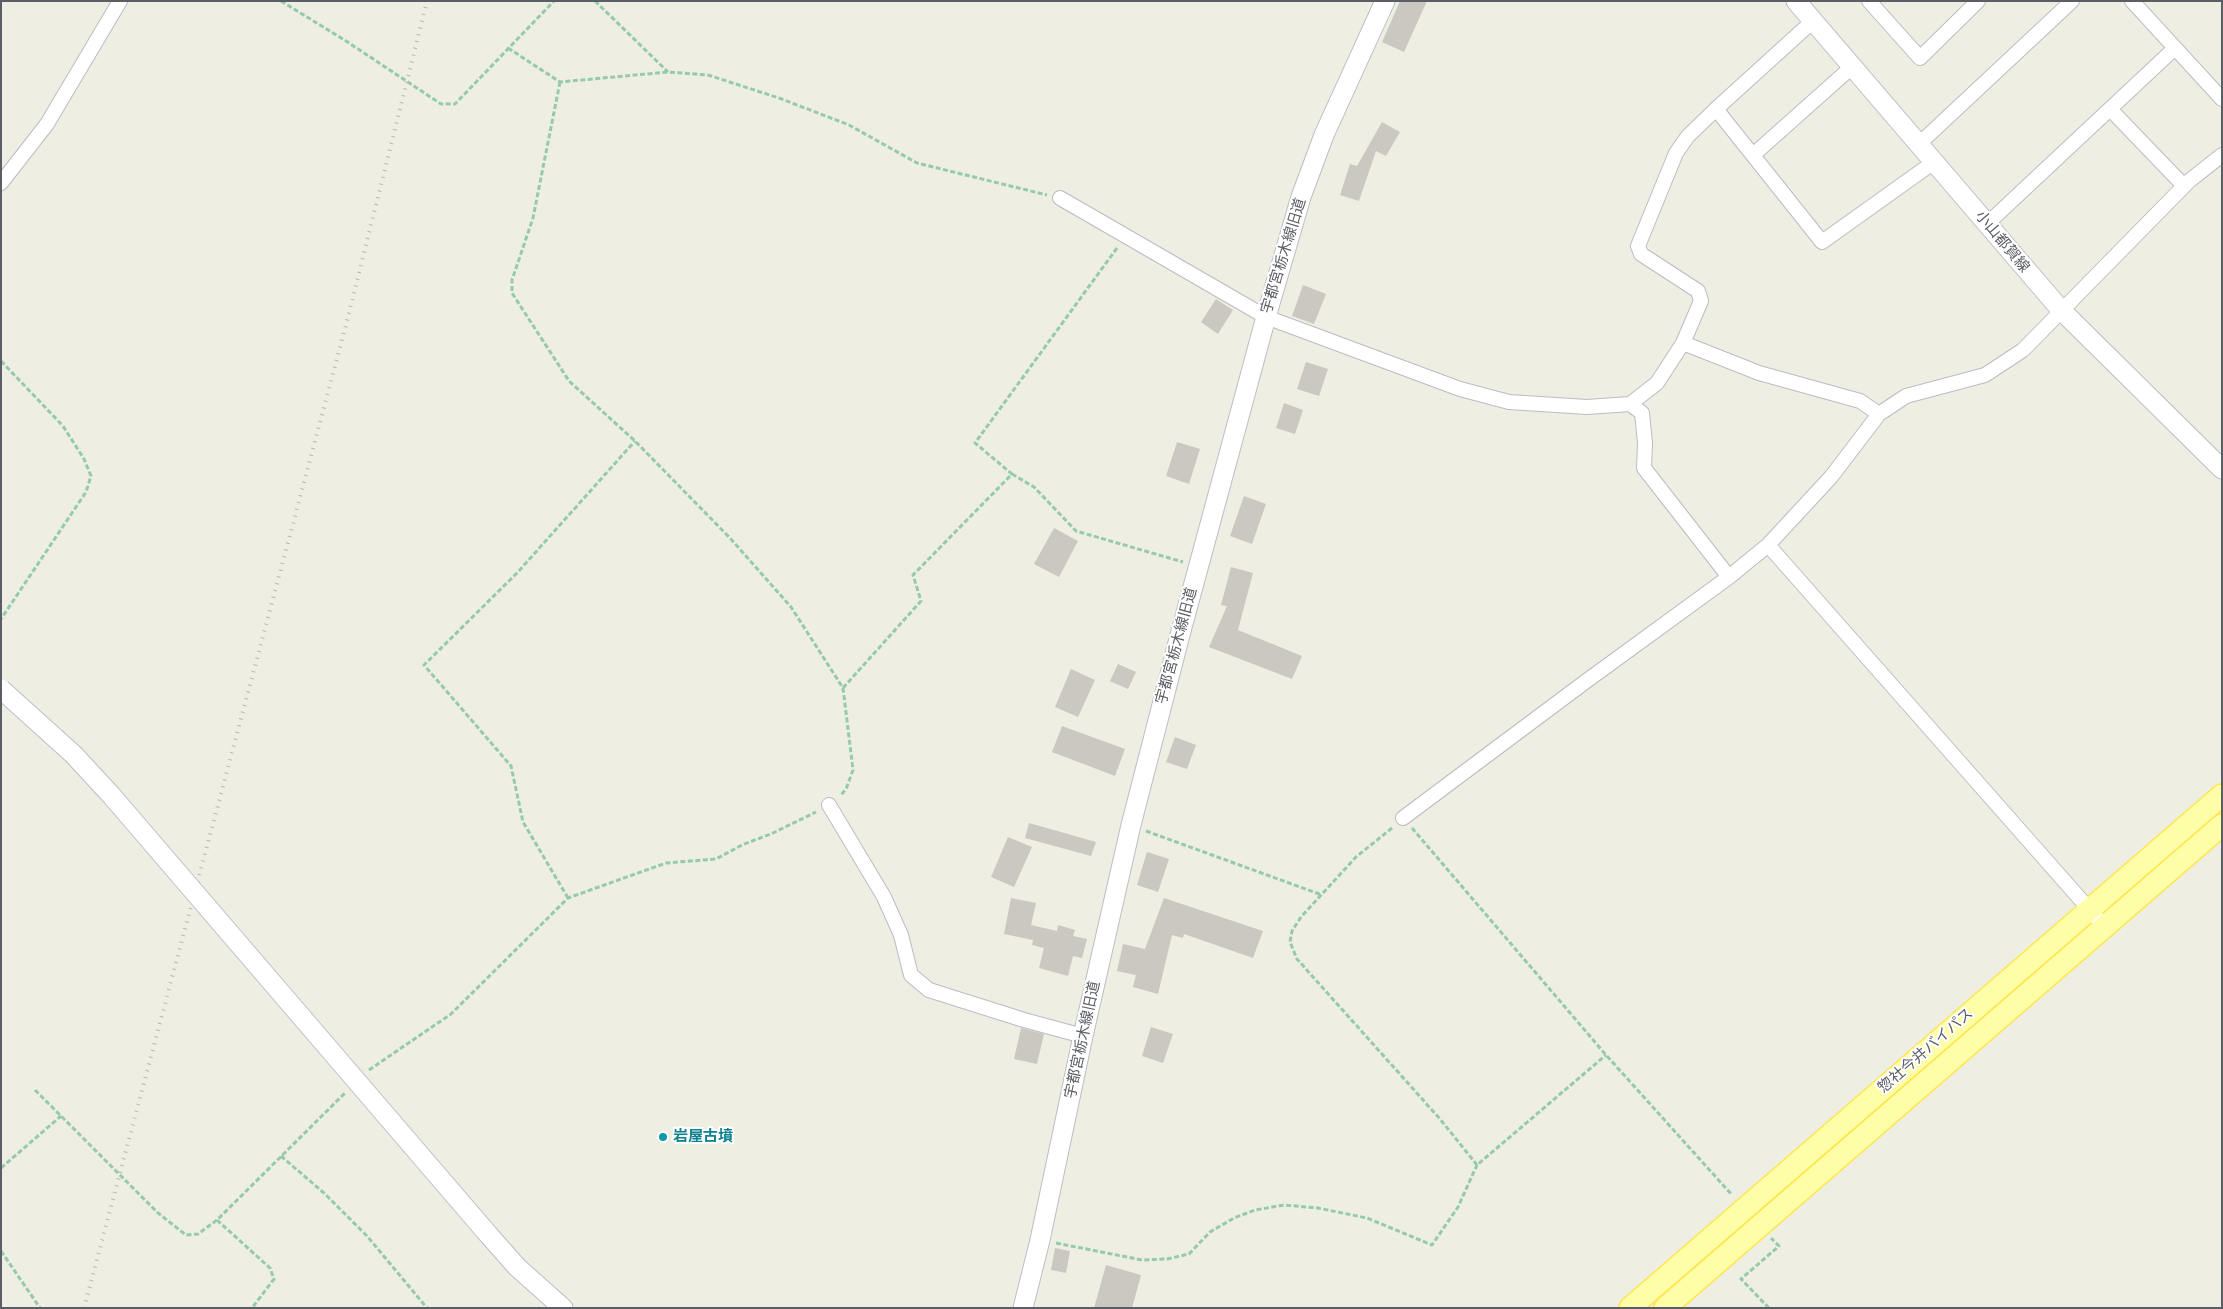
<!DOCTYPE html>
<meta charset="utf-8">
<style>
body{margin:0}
#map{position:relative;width:2223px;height:1309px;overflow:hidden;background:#efeee3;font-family:"Archivo Narrow",sans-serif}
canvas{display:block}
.frame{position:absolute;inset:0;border:2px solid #5b5e65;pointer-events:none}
</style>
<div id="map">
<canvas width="2223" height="1309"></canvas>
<div class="frame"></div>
</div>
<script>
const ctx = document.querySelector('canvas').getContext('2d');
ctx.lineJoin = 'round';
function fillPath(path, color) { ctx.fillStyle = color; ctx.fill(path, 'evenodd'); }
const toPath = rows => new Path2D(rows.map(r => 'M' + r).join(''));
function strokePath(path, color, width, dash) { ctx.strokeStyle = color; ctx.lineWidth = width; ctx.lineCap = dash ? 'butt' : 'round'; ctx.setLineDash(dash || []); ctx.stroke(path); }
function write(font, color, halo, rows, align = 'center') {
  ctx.font = font + ' "Archivo Narrow","Noto Sans JP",sans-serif'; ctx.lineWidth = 4; ctx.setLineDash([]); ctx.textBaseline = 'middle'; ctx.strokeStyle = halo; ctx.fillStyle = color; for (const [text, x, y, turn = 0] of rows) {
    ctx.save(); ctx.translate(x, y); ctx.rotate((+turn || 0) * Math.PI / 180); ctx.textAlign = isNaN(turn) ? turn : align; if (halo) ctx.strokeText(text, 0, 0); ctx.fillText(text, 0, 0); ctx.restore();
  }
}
fillPath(toPath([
 [1400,1,1427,1,1404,52,1382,42],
 [1382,122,1400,132,1386,156,1376,151,1359,201,1340,195,1350,164,1357,166],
 [1303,285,1326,294,1314,324,1292,316],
 [1216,299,1233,310,1218,334,1201,322],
 [1306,362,1328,369,1319,396,1297,389],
 [1284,403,1303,410,1295,434,1276,428],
 [1177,442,1200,449,1189,484,1166,476],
 [1244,496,1266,504,1252,544,1230,536],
 [1054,528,1078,541,1059,577,1034,564],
 [1231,567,1253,573,1238,630,1302,656,1292,679,1209,647,1227,606,1221,605],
 [1118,664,1136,672,1128,689,1110,681],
 [1071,669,1095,680,1078,717,1055,707],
 [1062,726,1125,749,1115,776,1052,752],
 [1175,737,1196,745,1187,769,1166,762],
 [1029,823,1096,842,1091,856,1025,838],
 [1008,837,1032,847,1014,887,991,877],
 [1147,852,1169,859,1158,892,1137,885],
 [1011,898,1036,903,1031,925,1057,931,1058,925,1075,930,1073,936,1087,939,1082,958,1073,956,1068,976,1039,968,1044,948,1032,945,1033,940,1004,934],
 [1164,898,1263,931,1253,958,1184,934,1183,938,1172,935,1158,994,1133,987,1136,975,1117,971,1123,944,1145,949],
 [1151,1027,1173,1034,1163,1063,1142,1056],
 [1021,1028,1044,1034,1037,1064,1014,1059],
 [1055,1248,1070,1251,1066,1273,1051,1270],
 [1106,1265,1141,1275,1132,1308,1094,1308]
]), '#cac8c0');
const street = toPath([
 [1869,1,1920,58,1978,1],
 [2132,1,2222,99],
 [1716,109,1822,242,1934,162],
 [2110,109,2184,186],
 [1919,144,2072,1],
 [1753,155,1853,66],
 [1,183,47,124,120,1],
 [1060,198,1266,317,1460,389,1509,402,1587,407,1630,404,1657,383,1683,343,1701,301,1698,291,1641,254,1638,246,1676,153,1688,136,1716,109,1814,20],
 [1987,224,2175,48],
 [1683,343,1759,373,1860,401,1879,414],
 [1630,404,1642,413,1645,443,1644,468,1729,577],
 [1768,545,2104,926],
 [829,805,884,897,901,935,911,975,929,990,1024,1020,1083,1036],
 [1403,818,1585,682,1729,577,1768,545,1831,477,1879,414,1906,396,1985,375,2023,350,2189,181,2222,155]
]);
const secondary = toPath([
 [1796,1,2061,310,2222,469],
 [487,1233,517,1267,563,1308],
 [1023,1308,1040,1240,1083,1036,1131,825,1180,635,1266,317,1301,197,1324,135,1385,1]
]);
const primary = toPath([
 [1630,1308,2222,795],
 [1665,1308,2222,825]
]);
strokePath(street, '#bbbcc3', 16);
strokePath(secondary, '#bcbec6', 21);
strokePath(primary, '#fee64d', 24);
strokePath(toPath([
 [281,1,346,41,441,104,455,104,554,1],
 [595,1,668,72],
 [508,48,560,82,668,72,708,75,779,98,849,125,917,163,1047,195],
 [560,82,533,218,512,280,512,293,569,381,635,441,730,538,791,607,843,688,853,770,846,789,840,796],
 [1,361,63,426,84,459,91,476,86,492,1,619],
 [1012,474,1034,487,1076,531,1183,562],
 [843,688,921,601,913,575,1012,474,975,443,1117,248],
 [1392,828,1356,857,1301,917,1292,931,1290,942,1297,959,1440,1119,1477,1165,1606,1055],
 [1412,828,1606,1055,1732,1195],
 [1146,831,1322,895],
 [568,898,523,822,511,766,424,665,517,573,635,441],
 [369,1070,451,1014,568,898,666,863,716,859,742,845,773,833,816,812],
 [35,1090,158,1213,186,1235,198,1234,217,1220,345,1093],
 [281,1156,324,1193,367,1236,427,1308],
 [1,1168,61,1116],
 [217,1220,270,1268,274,1279,252,1308],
 [1056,1243,1142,1260,1167,1259,1189,1254,1210,1232,1234,1218,1255,1210,1284,1205,1318,1208,1367,1218,1432,1245,1458,1207,1477,1165],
 [1,1251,40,1308],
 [1769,1308,1741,1279,1779,1246,1771,1238]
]), '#95caac', 3, [5, 2.5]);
strokePath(street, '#fff', 14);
strokePath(secondary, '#fff', 19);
strokePath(primary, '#fffea8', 21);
strokePath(toPath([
 [84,1308,347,321,427,1]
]), '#b7b7b8', 4, [1, 6]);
const secondaryBridge = toPath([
 [1,689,73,754,111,795,487,1233]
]);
strokePath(secondaryBridge, '#bcbec6', 21, []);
strokePath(secondaryBridge, '#fff', 19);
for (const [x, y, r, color] of [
 [663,1137,5,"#0f9aa8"]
]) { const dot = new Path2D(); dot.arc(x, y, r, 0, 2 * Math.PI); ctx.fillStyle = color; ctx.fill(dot); strokePath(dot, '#fff', 2); }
write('15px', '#5b5e65', '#fff', [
 ["小山都賀線",2002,242,50],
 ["宇都宮栃木線旧道",1284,256,-73],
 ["宇都宮栃木線旧道",1177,646,-75],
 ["宇都宮栃木線旧道",1083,1040,-78],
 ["惣社今井バイパス",1926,1051,-41]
]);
write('bold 15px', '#0d838f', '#fff', [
 ["岩屋古墳",673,1137]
], 'left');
</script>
